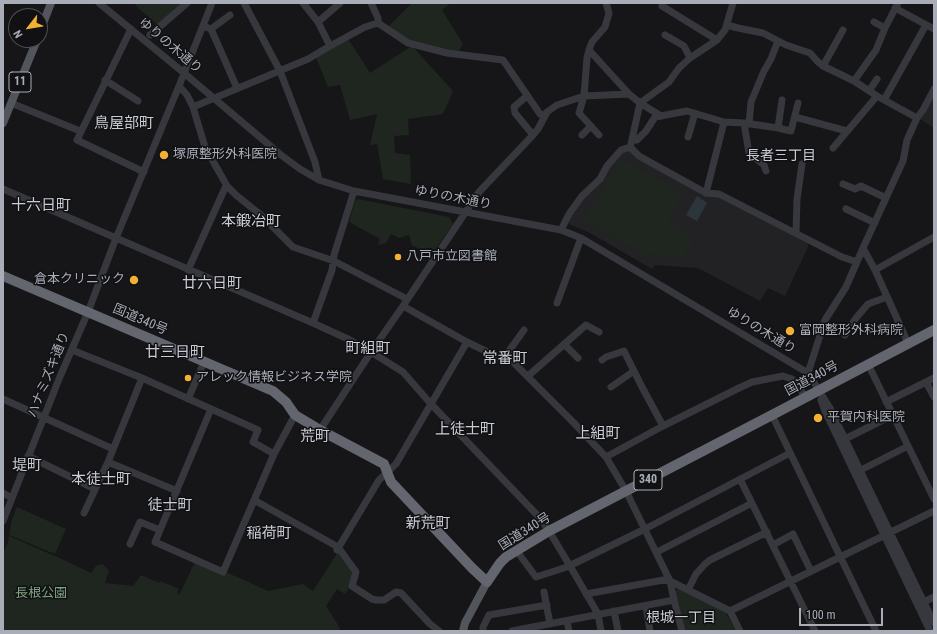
<!DOCTYPE html>
<meta charset="utf-8">
<style>
body{margin:0}
#map{position:relative;width:937px;height:634px;overflow:hidden;background:#161618;font-family:"Roboto Condensed",sans-serif}
canvas{display:block}
.frame{position:absolute;inset:0;border:4px solid #a8adb8;pointer-events:none}
.north{position:absolute;left:8px;top:8px;width:40px;height:40px;box-sizing:border-box;background:#111113;border:1px solid #4d4f55;border-radius:50%;rotate:239deg;font-size:11px;font-weight:700;line-height:16px;text-align:center;color:#a8adb8}
.north::after{content:'';display:block;margin:auto;width:14px;height:18px;background:#f2b134;clip-path:polygon(50% 0,100% 100%,50% 72%,0 100%)}
.scale{position:absolute;left:799px;top:608px;width:84px;height:18px;box-sizing:border-box;border:2px solid #a8adb8;border-top:0;padding-left:5px;font-size:12px;line-height:14px;white-space:nowrap;color:#a8adb8;-webkit-text-stroke:3px #111113;paint-order:stroke}
</style>
<div id="map">
<canvas width="937" height="634"></canvas>
<div class="frame"></div>
<div class="north">N</div>
<div class="scale">100 m</div>
</div>
<script>
const ctx = document.querySelector('canvas').getContext('2d');
ctx.lineJoin = 'round';
function fillPath(path, color) { ctx.fillStyle = color; ctx.fill(path, 'evenodd'); }
const toPath = rows => new Path2D(rows.map(r => 'M' + r).join(''));
function strokePath(path, color, width, dash) { ctx.strokeStyle = color; ctx.lineWidth = width; ctx.lineCap = dash ? 'butt' : 'round'; ctx.setLineDash(dash || []); ctx.stroke(path); }
function write(font, color, halo, rows, align = 'center') {
  ctx.font = font + ' "Roboto Condensed","Noto Sans JP",sans-serif'; ctx.lineWidth = 3; ctx.setLineDash([]); ctx.textBaseline = 'middle'; ctx.strokeStyle = halo; ctx.fillStyle = color; for (const [text, x, y, turn = 0] of rows) {
    ctx.save(); ctx.translate(x, y); ctx.rotate((+turn || 0) * Math.PI / 180); ctx.textAlign = isNaN(turn) ? turn : align; if (halo) ctx.strokeText(text, 0, 0); ctx.fillText(text, 0, 0); ctx.restore();
  }
}
fillPath(toPath([
 [934,93,934,128,920,119],
 [624,150,630,150,707,196,721,196,807,241,808,247,785,296,768,288,760,301,698,268,655,265,652,269,590,233,569,224,568,221,582,199]
]), '#222225');
fillPath(toPath([
 [134,3,182,3,158,25,139,9],
 [412,3,451,3,442,10,463,44,457,54,408,43,387,28],
 [347,37,370,73,412,46,453,91,443,114,408,119,409,135,394,136,395,153,410,155,411,184,383,179,377,144,370,145,377,114,350,120,340,85,328,87,315,55],
 [623,159,683,193,668,220,696,237,683,257,649,253,646,256,583,219],
 [358,199,449,217,453,224,435,250,430,248,422,250,412,245,409,235,399,238,391,234,386,243,378,245,380,239,349,222,355,201],
 [17,507,66,529,55,554,9,535,12,519],
 [9,536,64,560,91,573,96,566,102,564,109,570,105,583,133,586,141,575,159,583,160,581,179,589,177,593,179,595,195,562,224,575,226,572,268,591,303,584,313,591,338,552,354,572,351,586,345,594,337,589,326,606,338,625,341,631,3,631,3,553,8,542],
 [678,589,724,612,727,615,736,631,685,631,675,591]
]), '#1e261f');
fillPath(toPath([
 [697,196,707,203,697,221,686,215]
]), '#2c353c');
strokePath(toPath([
 [99,3,184,73,281,155,300,169,319,180,354,191,561,230,581,238,808,373,830,408,934,623],
 [244,3,280,71,315,162,319,180],
 [303,3,318,22,330,46],
 [371,3,378,18,378,23],
 [662,6,717,40],
 [895,8,934,29],
 [318,22,340,3],
 [727,25,738,28,763,33,786,45,810,53,817,61,823,66,854,81,877,96,917,118],
 [203,26,211,29,237,88],
 [885,28,898,3],
 [131,29,77,140,144,172],
 [211,29,230,15],
 [150,35,187,3],
 [665,35,684,46,690,58],
 [589,50,629,94],
 [823,66,843,30],
 [105,80,138,101],
 [854,81,876,50,885,28,874,22],
 [179,86,187,95,193,107,205,147,227,186,236,195,262,216,293,247,334,261,407,299],
 [869,91,877,79],
 [527,96,514,107,515,113,533,135],
 [884,100,926,25],
 [11,103,80,131],
 [193,107,308,59,330,46,365,27,378,23,408,43,447,53,503,60,540,114,545,115],
 [795,117,847,131],
 [744,123,749,153,764,165,766,171],
 [749,124,751,102,764,71,771,59,778,41],
 [778,128,782,100],
 [582,135,591,126],
 [599,135,579,113,584,96,587,58,589,50,592,42,605,27,609,13,606,3],
 [688,137,695,113],
 [632,140,637,140,646,131,655,117,687,111,724,122,744,123,778,128,791,131,798,103],
 [631,144,640,103,669,82,679,68,690,58,717,40,725,30,733,3],
 [630,147,639,156,706,193,719,194,842,257,857,262],
 [833,148,877,96],
 [843,184,855,189,861,186,886,198],
 [3,189,116,238,313,323,348,339,371,352,403,372,431,404,540,518,549,531,570,566,598,614,601,631],
 [706,193,724,122],
 [846,209,875,223],
 [561,230,569,214,582,196,600,179,607,166,621,150,630,147],
 [796,233,797,199,802,164],
 [863,248,875,270,908,343],
 [188,270,225,188,227,186],
 [875,270,934,237],
 [557,303,581,238],
 [403,306,467,342,500,358,506,355,572,421,606,457,626,491,670,581,674,600,682,631],
 [313,323,332,270,334,255,354,191],
 [845,335,856,318,868,304,887,297],
 [564,344,578,358],
 [72,350,142,378,258,430,253,442,274,454],
 [506,355,524,330],
 [602,360,606,357,624,351,642,387,663,426],
 [868,364,934,499],
 [808,373,825,320,846,287,863,248,903,161,907,140,917,118,923,110,934,89],
 [528,376,586,325,599,332],
 [926,382,934,397],
 [611,387,634,371],
 [3,399,113,449],
 [188,399,204,362],
 [821,400,825,411,930,631],
 [886,402,934,378],
 [211,409,155,542,223,572,274,454,295,415],
 [772,415,876,631],
 [320,430,371,352,403,306,479,192,533,135,538,129,547,112,557,105,584,96,629,94,640,103,661,116],
 [845,439,893,415],
 [28,456,95,489],
 [606,457,663,426,739,388,752,382,783,376,792,379,806,397],
 [108,462,177,491],
 [857,472,908,446],
 [740,479,815,631],
 [3,493,12,498],
 [254,500,338,547,356,572,352,586,358,590,372,599,376,600,384,600,396,592,401,593,430,624,439,631],
 [84,513,108,462,142,378],
 [3,521,59,379,88,312,116,238,179,86,212,3],
 [130,544,140,522,160,530],
 [773,545,793,534,811,571],
 [337,550,379,480,396,464,467,342],
 [516,550,536,577,567,567,645,529,790,453],
 [657,552,752,503],
 [670,581,730,611,934,511],
 [688,590,696,574,705,564,710,560,767,532],
 [544,592,550,624],
 [586,594,669,579],
 [924,602,934,597],
 [646,606,650,631],
 [614,611,618,631],
 [730,611,740,631],
 [567,621,569,631],
 [483,631,483,627,489,615,547,605],
 [512,631,674,600]
]), '#37383d', 7);
strokePath(toPath([
 [40,31,51,3],
 [3,123,37,40],
 [463,631,465,623,487,582]
]), '#53555c', 8);
strokePath(toPath([
 [3,276,273,391,286,402,295,415,320,430,384,464,391,482,472,568,487,582,500,563,506,557,549,531,772,415,934,330]
]), '#63666e', 10);
for (const [x, y, r, color] of [
 [164,155,5,"#f2b134"],
 [398,257,4,"#f2b134"],
 [134,280,5,"#f2b134"],
 [790,331,5,"#f2b134"],
 [188,378,4,"#f2b134"],
 [818,418,5,"#f2b134"]
]) { const dot = new Path2D(); dot.arc(x, y, r, 0, 2 * Math.PI); ctx.fillStyle = color; ctx.fill(dot); strokePath(dot, '#111113', 1.5); }
for (const [x, y, w] of [
 [20,82,22],
 [648,480,28]
]) { const box = new Path2D(); box.roundRect(x - w / 2, y - 10, w, 20, 3); ctx.fillStyle = '#111113'; ctx.fill(box); strokePath(box, '#a8adb8', 1); }
write('bold 12px', '#a8adb8', null, [
 ["11",20,82],
 ["340",648,480]
]);
write('13px', '#a8adb8', '#111113', [
 ["ゆりの木通り",170,46,40],
 ["ゆりの木通り",453,198,11],
 ["国道340号",140,320,23],
 ["ゆりの木通り",761,331,31],
 ["ハナミズキ通り",49,375,-68],
 ["国道340号",812,379,-28],
 ["国道340号",525,532,-32]
]);
write('13px', '#a8adb8', '#111113', [
 ["塚原整形外科医院",173,155],
 ["八戸市立図書館",406,257],
 ["倉本クリニック",125,280,"right"],
 ["富岡整形外科病院",799,331],
 ["アレック情報ビジネス学院",196,378],
 ["平賀内科医院",827,418]
], 'left');
write('13px', '#7fa381', '#111113', [
 ["長根公園",41,594]
]);
write('14px', '#c9ccd4', '#111113', [
 ["長者三丁目",781,156],
 ["根城一丁目",681,618]
]);
write('15px', '#c9ccd4', '#111113', [
 ["鳥屋部町",124,124],
 ["十六日町",41,206],
 ["本鍛冶町",251,222],
 ["廿六日町",212,284],
 ["町組町",368,349],
 ["廿三日町",175,353],
 ["常番町",505,359],
 ["上徒士町",465,430],
 ["上組町",598,434],
 ["荒町",315,437],
 ["堤町",27,466],
 ["本徒士町",101,480],
 ["徒士町",170,506],
 ["新荒町",428,524],
 ["稲荷町",269,534]
]);
</script>
